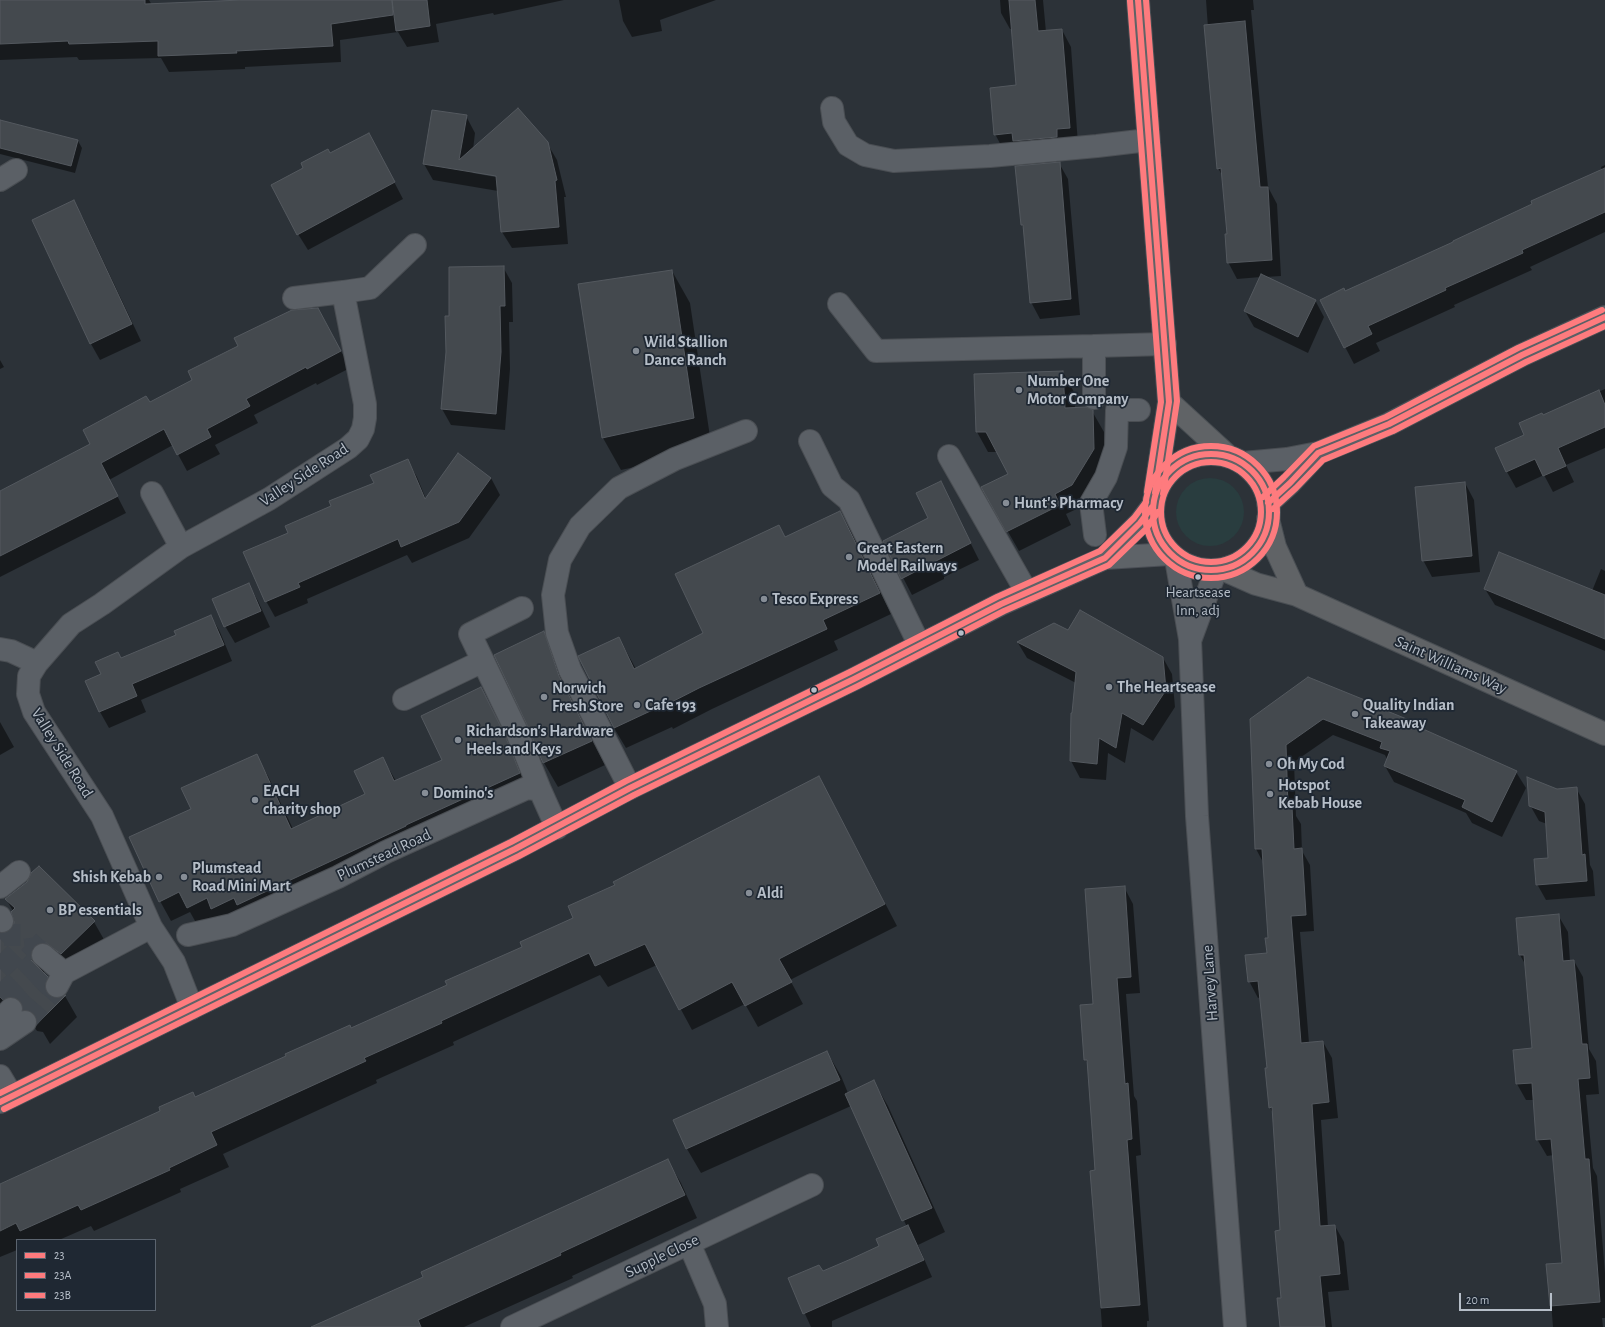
<!DOCTYPE html>
<style>
body{margin:0}
#map{position:relative;width:1605px;height:1327px;overflow:hidden;background:#2c3238;font-family:"Alegreya Sans",sans-serif}
canvas{display:block}
.legend{position:absolute;left:16px;top:1239px;width:140px;height:72px;box-sizing:border-box;background:#1f2833;border:1px solid #5b646f;margin:0;padding:5px 7px;list-style:none;font-size:12px;color:#b6bec8}
.legend li{display:flex;align-items:center;gap:8px;height:20px}
.legend b{width:20px;border:1px solid #5b646f}
.scale{position:absolute;left:1459px;top:1293px;width:93px;height:18px;box-sizing:border-box;border:2px solid #b6bec8;border-top:0;padding-left:5px;font-size:12px;line-height:14px;white-space:nowrap;color:#b6bec8;-webkit-text-stroke:3px #1f2833;paint-order:stroke}
</style>
<div id="map">
<canvas width="1605" height="1327"></canvas>
<ul class="legend">
<li><b style="height:5px;background:#fe7b7e"></b>23</li>
<li><b style="height:5px;background:#fe7b7e"></b>23A</li>
<li><b style="height:5px;background:#fe7b7e"></b>23B</li>
</ul>
<div class="scale">20 m</div>
</div>
<script>
const ctx = document.querySelector('canvas').getContext('2d');
ctx.lineJoin = 'round';
function fillPath(path, color) { ctx.fillStyle = color; ctx.fill(path, 'evenodd'); }
const toPath = rows => new Path2D(rows.map(r => 'M' + r).join(''));
function strokePath(path, color, width, dash) { ctx.strokeStyle = color; ctx.lineWidth = width; ctx.lineCap = dash ? 'butt' : 'round'; ctx.setLineDash(dash || []); ctx.stroke(path); }
function write(font, color, halo, rows, align = 'center') {
  ctx.font = font + ' "Alegreya Sans",sans-serif'; ctx.lineWidth = 3.5; ctx.setLineDash([]); ctx.textBaseline = 'middle'; ctx.strokeStyle = halo; ctx.fillStyle = color; for (const [text, x, y, turn = 0] of rows) {
    ctx.save(); ctx.translate(x, y); ctx.rotate((+turn || 0) * Math.PI / 180); ctx.textAlign = isNaN(turn) ? turn : align; if (halo) ctx.strokeText(text, 0, 0); ctx.fillText(text, 0, 0); ctx.restore();
  }
}
fillPath(toPath([
 '1176 512a34 34 0 1 1 68 0a34 34 0 1 1-68 0Z'
]), '#293d3f');
fillPath(toPath([
 [0,0,149,0,152,5,247,0,564,0,494,15,493,13,436,24,439,42,407,47,398,32,340,40,341,62,245,67,245,69,169,72,161,58,79,60,77,57,0,60],
 [619,0,716,0,660,20,662,31,632,37,623,21],
 [1000,0,1043,0,1046,32,1062,30,1071,47,1078,144,1004,151,995,134,1017,86,1012,29,1010,29,1001,13],
 [1206,0,1253,0,1254,10,1251,10,1268,187,1277,204,1281,276,1265,277,1315,300,1324,317,1308,353,1254,327,1245,311,1261,277,1237,279,1228,262,1228,234,1223,177,1218,168],
 [466,116,475,133,473,150,547,143,557,160,566,197,564,197,568,244,512,248,502,232,498,191,433,180,424,164],
 [474,171,501,176,501,178,473,173],
 [0,121,78,141,82,148,75,173,0,154],
 [378,151,403,199,308,250,298,234,330,154],
 [1059,163,1068,179,1080,315,1040,319,1031,302,1024,229,1022,225],
 [1605,165,1605,232,1530,267,1532,270,1454,305,1455,307,1376,343,1380,351,1354,364,1321,301,1345,292,1403,267,1602,170,1601,167],
 [73,201,83,218,141,341,100,360,91,344,33,221],
 [503,267,512,283,513,322,509,322,510,369,505,430,451,425,442,409,450,317],
 [672,271,690,303,712,450,621,470,603,438,579,285],
 [327,325,350,368,317,385,316,383,254,415,258,423,215,445,220,454,187,471,173,445,109,480,126,513,0,577,0,491,92,445,150,404],
 [0,360,4,367,0,369],
 [1063,372,1074,392,1075,408,1092,411,1104,432,1105,470,1083,506,1066,514,1071,525,1019,551,983,488,1009,475,998,452,988,452,977,432],
 [1605,389,1605,448,1566,465,1574,482,1553,492,1544,475,1516,488,1507,472,1526,435,1543,416],
 [407,460,417,477,426,499,491,478,500,495,469,538,412,563,407,555,307,599,308,603,275,617,266,601,289,534,375,483],
 [940,482,979,560,944,577,944,579,912,595,884,541,930,519],
 [1465,483,1474,500,1480,572,1432,577,1423,560],
 [840,512,852,533,891,614,834,641,838,650,712,709,673,729,672,727,626,748,614,728,619,638,636,669,705,633,785,538],
 [1601,569,1605,571,1605,651,1495,605,1485,589,1592,591],
 [249,585,258,601,270,627,235,643,225,626],
 [211,616,220,632,232,661,141,700,146,712,109,728,100,712,87,682,102,675,121,659,177,635],
 [1054,624,1069,632,1163,658,1172,674,1175,707,1153,741,1131,728,1125,763,1108,753,1106,780,1080,778,1071,761,1072,714,1076,683,1027,658,1018,643],
 [544,632,558,657,572,701,605,765,558,787,544,763,528,724],
 [481,688,492,708,516,756,531,794,199,928,190,912,171,921,160,901,193,809,256,756,268,776,293,829,367,794,383,759,396,781,443,760],
 [1387,710,1388,712,1423,727,1426,732,1516,772,1526,788,1502,837,1472,823,1466,813,1394,782,1385,766,1387,759,1385,755,1333,735,1294,762,1296,816,1301,824,1302,851,1310,865,1314,931,1300,932,1309,1043,1323,1042,1332,1058,1338,1118,1321,1120,1328,1227,1335,1226,1344,1242,1349,1290,1328,1292,1332,1327,1281,1327,1281,1231,1273,1114,1270,1107,1268,1069,1261,997,1258,998,1249,981,1268,954,1269,939,1264,864,1256,849,1251,720],
 [0,722,14,747,0,755],
 [819,777,897,926,790,980,803,1004,758,1027,745,1004,692,1030,657,965,608,987,600,975,453,1042,454,1045,376,1080,377,1083,223,1154,229,1167,180,1189,181,1192,94,1231,91,1226,59,1240,17,1240,17,1250,0,1257,0,1184,162,1111,193,1093,196,1098,448,985,523,947,574,919,616,886],
 [1576,788,1585,804,1590,865,1593,871,1595,896,1546,900,1537,884,1550,859,1547,824,1539,821,1530,805,1557,790],
 [1124,887,1133,904,1140,993,1126,994,1134,1096,1137,1101,1141,1155,1136,1156,1149,1321,1147,1321,1147,1327,1102,1327,1091,1172,1097,1171,1088,1064,1085,1059,1094,1004],
 [6,899,94,922,106,943,46,968,43,974,59,999,65,996,77,1017,50,1044,43,1032,37,1031,30,1020,0,1006,0,934,8,933,13,929,16,921,13,911],
 [1558,915,1568,932,1570,961,1574,961,1583,977,1589,1049,1596,1061,1599,1094,1586,1095,1593,1168,1597,1176,1602,1237,1605,1273,1605,1318,1602,1318,1603,1327,1553,1327,1548,1265,1563,1264,1554,1155,1547,1156,1537,1139,1534,1100,1526,1100,1517,1084,1514,1051,1533,1049,1525,964,1520,955,1517,919],
 [827,1052,841,1076,848,1093,874,1082,888,1106,945,1232,918,1245,932,1277,832,1321,832,1327,811,1327,789,1279,823,1272,881,1247,907,1227,851,1106,701,1173,687,1149],
 [668,1161,681,1183,697,1218,572,1276,573,1278,464,1327,313,1327,425,1278]
]), '#0007');
const building = toPath([
 [0,0,145,0,145,4,242,0,392,0,393,15,331,24,333,46,236,51,237,53,158,56,158,41,69,44,68,41,0,44,0,0],
 [392,0,427,0,430,26,396,31,392,0],
 [1009,0,1035,0,1038,31,1062,29,1070,128,1057,129,1057,137,1013,141,1012,133,994,135,990,88,1016,85,1009,0],
 [1245,21,1260,187,1268,187,1272,260,1227,263,1225,234,1227,234,1221,168,1217,169,1204,25,1245,21],
 [518,108,548,142,557,180,555,181,559,227,501,232,496,176,423,164,432,110,467,115,459,160,518,108],
 [0,120,78,140,71,166,0,148,0,120],
 [369,133,395,182,297,235,271,185,303,168,301,163,328,149,330,153,369,133],
 [1060,162,1071,299,1030,303,1023,225,1021,225,1015,166,1060,162],
 [1605,168,1605,212,1522,250,1523,253,1445,288,1446,290,1368,326,1372,334,1344,348,1320,300,1344,288,1345,291,1453,242,1453,241,1532,204,1531,201,1605,168],
 [74,200,132,324,90,344,32,220,74,200],
 [504,266,505,306,500,306,501,352,496,414,441,409,446,352,445,316,449,316,449,267,504,266],
 [672,270,694,418,602,438,578,284,672,270],
 [1261,274,1316,300,1298,337,1244,311,1261,274],
 [318,308,341,351,307,369,306,367,246,399,250,406,207,429,211,437,177,455,164,429,101,463,118,496,0,556,0,491,90,444,83,430,146,396,150,402,192,380,188,371,238,346,234,338,292,310,318,308],
 [1063,371,1065,408,1086,407,1093,410,1094,449,1072,485,1055,494,1060,505,1006,532,981,487,1008,474,986,432,976,432,974,374,1063,371],
 [1599,390,1605,405,1605,427,1558,448,1566,466,1543,476,1535,459,1506,472,1495,448,1524,435,1519,423,1542,413,1543,415,1599,390],
 [458,453,491,478,459,522,401,547,398,539,298,583,300,587,265,602,243,552,288,533,285,526,331,506,329,501,374,483,370,475,408,459,425,499,458,453],
 [941,481,971,543,901,579,883,541,928,518,916,493,941,481],
 [1465,482,1472,556,1422,561,1415,487,1465,482],
 [840,511,880,593,823,620,827,629,699,688,660,708,659,707,614,728,578,656,619,637,634,669,703,633,675,574,779,525,785,537,840,511],
 [1499,552,1605,595,1605,639,1484,589,1499,552],
 [249,583,261,611,224,627,212,599,249,583],
 [1080,610,1163,657,1166,690,1143,725,1122,713,1116,748,1099,738,1097,764,1070,761,1071,713,1072,713,1076,672,1017,642,1054,623,1068,630,1080,610],
 [211,615,224,645,132,684,137,696,99,712,85,681,101,674,95,662,118,652,121,658,176,635,174,631,211,615],
 [544,631,559,676,592,741,543,763,527,725,494,655,544,631],
 [1308,677,1387,709,1387,711,1424,726,1423,729,1517,771,1492,822,1462,807,1465,800,1384,766,1390,751,1380,748,1382,742,1323,719,1286,745,1288,807,1292,807,1294,849,1302,848,1306,915,1291,916,1301,1043,1323,1041,1329,1102,1312,1104,1316,1167,1320,1226,1335,1225,1340,1274,1320,1276,1325,1327,1280,1327,1277,1298,1281,1298,1275,1231,1280,1230,1272,1107,1269,1108,1265,1068,1267,1068,1258,981,1248,982,1245,955,1267,953,1265,938,1268,938,1262,849,1255,849,1250,719,1308,677],
 [481,687,505,735,520,773,406,825,406,826,237,905,234,898,211,909,207,898,187,908,179,892,159,902,129,837,191,809,181,788,257,754,291,829,365,794,354,771,383,757,394,781,442,760,421,716,481,687],
 [819,776,885,904,779,959,792,982,745,1006,732,982,679,1010,645,944,595,966,589,953,441,1021,442,1023,364,1058,366,1061,211,1132,217,1145,169,1168,170,1170,81,1210,78,1205,20,1231,16,1223,0,1231,0,1184,160,1111,159,1107,193,1092,195,1097,286,1056,285,1054,350,1025,351,1028,447,985,445,981,522,947,520,942,573,918,568,906,615,885,613,882,819,776],
 [1527,777,1557,789,1577,787,1582,855,1585,854,1587,881,1536,885,1534,859,1548,858,1545,812,1529,806,1527,777],
 [39,866,95,921,61,954,46,943,39,943,33,947,31,953,31,960,48,977,45,986,47,993,51,997,57,998,66,995,37,1024,35,1015,30,1011,23,1010,23,1005,19,1000,13,997,8,997,3,1000,0,997,0,933,8,932,13,928,14,922,11,912,15,908,5,899,27,882,31,873,39,866],
 [1125,886,1131,977,1117,978,1125,1084,1128,1083,1132,1139,1127,1140,1140,1305,1101,1308,1090,1171,1095,1170,1087,1060,1084,1060,1080,1005,1093,1004,1085,889,1125,886],
 [1559,914,1563,961,1574,960,1582,1044,1587,1044,1590,1078,1578,1079,1585,1159,1589,1159,1600,1302,1550,1306,1546,1264,1562,1263,1551,1139,1536,1140,1532,1083,1516,1084,1513,1050,1532,1048,1524,955,1519,955,1516,918,1559,914],
 [827,1051,840,1080,686,1149,673,1120,827,1051],
 [874,1080,932,1208,902,1221,845,1094,874,1080],
 [668,1159,685,1195,560,1253,561,1255,418,1320,421,1327,311,1327,423,1277,421,1272,668,1159],
 [908,1225,924,1260,803,1314,788,1278,819,1265,823,1271,851,1259,879,1246,876,1239,908,1225]
]);
fillPath(building, '#44494e');
strokePath(building, '#54595f', 1);
strokePath(toPath([
 [0,939,4,935,21,935,43,955],
 [0,969,18,951,36,948],
 [0,997,34,964],
 [11,1009,46,976],
 [25,1022,57,986]
]), '#41474e', 22, [22, 11]);
const minor = toPath([
 [832,108,834,122,848,145,865,155,894,161,990,156,1097,146,1148,140],
 [0,180,16,170],
 [343,292,370,288,415,245],
 [839,304,876,351,1094,346],
 [1094,398,1094,346,1165,344],
 [810,441,832,486,849,500,919,644],
 [949,456,1026,591],
 [1243,463,1287,459,1318,453,1389,424,1522,355,1605,317],
 [152,493,181,547],
 [1268,503,1290,483,1318,453],
 [1095,535,1091,503,1106,477,1116,447,1117,410,1139,410],
 [1176,559,1190,639,1197,816,1235,1327],
 [522,608,470,634,516,730,540,790],
 [1191,638,1216,570],
 [0,649,11,651,37,663],
 [404,699,483,661],
 [630,788,570,670,557,633,553,595,560,560,580,526,619,488,675,459,746,431],
 [0,887,19,872],
 [0,917,2,921],
 [188,935,232,925,338,877,386,852,527,788,540,790,557,828],
 [43,955,64,973],
 [57,986,64,973,151,927],
 [192,1008,174,962,151,927,102,816,34,712,28,694,29,676,37,663,71,624,102,604,181,547,269,499,348,448,358,439,363,429,365,418,365,404,343,292,294,298],
 [0,1021,11,1009],
 [0,1039,25,1022],
 [0,1076,12,1096],
 [689,1243,715,1304,717,1327],
 [512,1327,812,1185]
]);
const major = toPath([
 [1105,558,1170,554],
 [0,1102,515,849,630,788,854,679,1001,604,1105,558,1140,523,1152,507]
]);
const highway = toPath([
 [1138,0,1169,402,1155,493],
 [1169,402,1228,456],
 '1153 512a58 58 0 1 1 116 0a58 58 0 1 1-116 0Z',
 [1268,519,1275,547,1297,595],
 [1222,569,1256,584,1297,595,1605,734]
]);
strokePath(minor, '#4a4e53', 24);
strokePath(major, '#4a4e55', 24);
strokePath(highway, '#494e53', 24);
strokePath(minor, '#5b6066', 22);
strokePath(major, '#5e6368', 22);
strokePath(highway, '#606366', 22);
strokePath(toPath([
 [1138,0,1169,402,1155,493],
 '1153 512a58 58 0 1 1 116 0a58 58 0 1 1-116 0Z',
 [1268,503,1290,483,1318,453,1389,424,1522,355,1605,317],
 [0,1102,515,849,630,788,854,679,1001,604,1105,558,1140,523,1152,507]
]), '#fe7b7e', 6);
strokePath(toPath([
 [1130,1,1161,402,1147,492],
 '1145 512a66 66 0 1 1 132 0a66 66 0 1 1-132 0Z',
 [1273,509,1296,488,1323,460,1393,431,1526,362,1605,326],
 [4,1109,519,856,634,795,858,686,1004,611,1109,565,1146,529,1158,512]
]), '#fe7b7e', 6);
strokePath(toPath([
 [1146,0,1177,401,1163,494],
 '1161 512a50 50 0 1 1 100 0a50 50 0 1 1-100 0Z',
 [1263,497,1284,477,1314,446,1386,417,1518,348,1602,310],
 [0,1093,511,842,626,781,850,672,997,597,1100,551,1134,518,1146,502]
]), '#fe7b7e', 6);
for (const [x, y, r, color] of [
 [636,351,4,"#868d96"],
 [1019,390,4,"#868d96"],
 [1006,503,4,"#868d96"],
 [849,557,4,"#868d96"],
 [1198,577,3.5,"#b6bec8"],
 [764,599,4,"#868d96"],
 [961,633,3.5,"#b6bec8"],
 [1109,687,4,"#868d96"],
 [814,690,3.5,"#b6bec8"],
 [544,697,4,"#868d96"],
 [637,705,4,"#868d96"],
 [1355,714,4,"#868d96"],
 [458,740,4,"#868d96"],
 [1269,764,4,"#868d96"],
 [425,793,4,"#868d96"],
 [1270,794,4,"#868d96"],
 [255,800,4,"#868d96"],
 [159,877,4,"#868d96"],
 [184,877,4,"#868d96"],
 [749,893,4,"#868d96"],
 [50,910,4,"#868d96"]
]) { const dot = new Path2D(); dot.arc(x, y, r, 0, 2 * Math.PI); ctx.fillStyle = color; ctx.fill(dot); strokePath(dot, '#1f2833', 1.5); }
write('15px', '#b6bec8', '#1f2833', [
 ["Heartsease",1198,592],
 ["Inn, adj",1198,610]
]);
write('bold 16px', '#b6bec8', '#1f2833', [
 ["Wild Stallion",644,342],
 ["Dance Ranch",644,360],
 ["Number One",1027,381],
 ["Motor Company",1027,399],
 ["Hunt's Pharmacy",1014,503],
 ["Great Eastern",857,548],
 ["Model Railways",857,566],
 ["Tesco Express",772,599],
 ["The Heartsease",1117,687],
 ["Norwich",552,688],
 ["Fresh Store",552,706],
 ["Cafe 193",645,705],
 ["Quality Indian",1363,705],
 ["Takeaway",1363,723],
 ["Richardson's Hardware",466,731],
 ["Heels and Keys",466,749],
 ["Oh My Cod",1277,764],
 ["Hotspot",1278,785],
 ["Kebab House",1278,803],
 ["EACH",263,791],
 ["charity shop",263,809],
 ["Domino's",433,793],
 ["Plumstead",192,868],
 ["Road Mini Mart",192,886],
 ["Shish Kebab",151,877,"right"],
 ["Aldi",757,893],
 ["BP essentials",58,910]
], 'left');
write('16px', '#b6bec8', '#1f2833', [
 ["Valley Side Road",304,475,-33],
 ["Saint Williams Way",1451,665,24],
 ["Valley Side Road",62,753,58],
 ["Plumstead Road",384,855,-25],
 ["Harvey Lane",1210,983,-94],
 ["Supple Close",662,1256,-26]
]);
</script>
